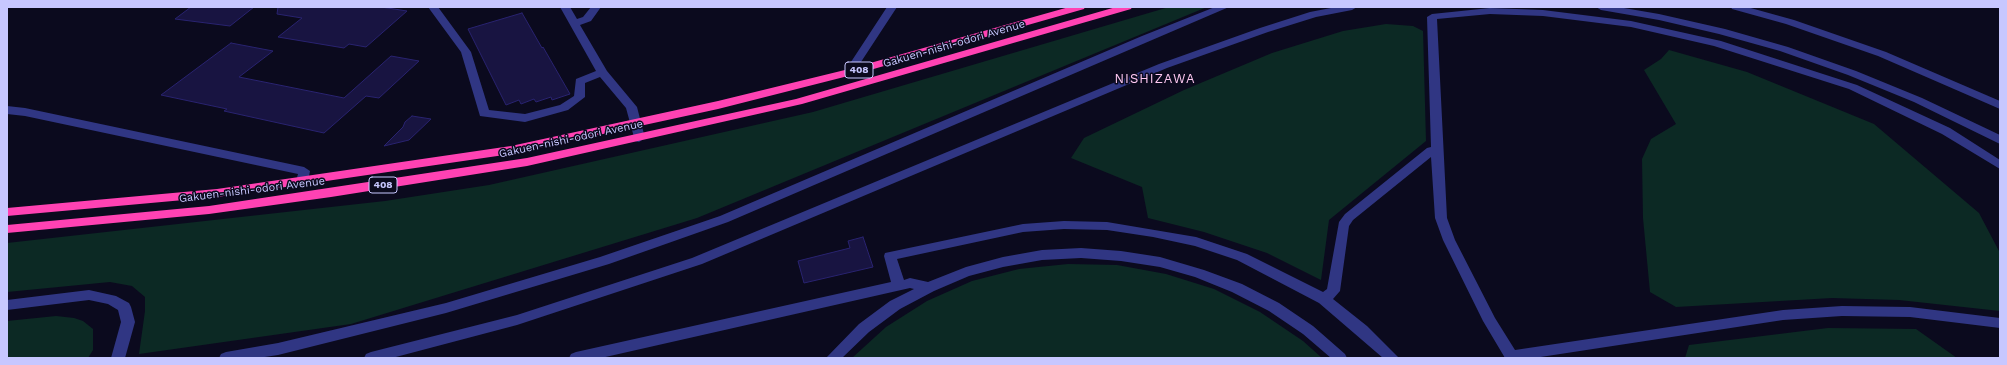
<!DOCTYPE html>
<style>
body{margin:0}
#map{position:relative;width:2007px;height:365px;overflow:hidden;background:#0b0a1e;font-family:"Work Sans",sans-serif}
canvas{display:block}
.frame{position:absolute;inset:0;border:8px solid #c7c7ff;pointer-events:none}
</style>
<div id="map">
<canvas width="2007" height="365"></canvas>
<div class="frame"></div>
</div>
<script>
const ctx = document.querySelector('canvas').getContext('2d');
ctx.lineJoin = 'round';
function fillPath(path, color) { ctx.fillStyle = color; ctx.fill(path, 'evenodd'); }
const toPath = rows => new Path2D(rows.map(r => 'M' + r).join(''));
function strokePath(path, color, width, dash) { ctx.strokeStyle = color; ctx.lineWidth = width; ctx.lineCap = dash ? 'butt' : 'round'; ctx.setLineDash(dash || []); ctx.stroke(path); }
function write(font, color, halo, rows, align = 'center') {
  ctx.font = font + ' "Work Sans",sans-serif'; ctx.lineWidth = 3; ctx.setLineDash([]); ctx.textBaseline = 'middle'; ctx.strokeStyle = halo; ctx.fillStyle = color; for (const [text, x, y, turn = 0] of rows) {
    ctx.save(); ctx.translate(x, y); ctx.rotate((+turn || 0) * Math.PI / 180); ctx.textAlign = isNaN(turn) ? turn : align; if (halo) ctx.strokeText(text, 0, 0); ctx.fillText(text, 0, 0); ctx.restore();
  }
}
fillPath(toPath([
 [1169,7,1207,7,697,218,351,324,139,354,145,311,145,297,132,286,110,282,7,292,7,243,385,201,489,185,813,112],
 [1386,24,1413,26,1423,31,1426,141,1329,220,1321,280,1267,253,1204,232,1148,218,1142,187,1071,158,1084,138,1184,90,1272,53,1343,31],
 [1669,50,1747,72,1874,124,1979,213,2000,253,2000,311,1899,300,1832,298,1676,307,1650,292,1643,218,1642,159,1651,139,1676,124,1644,70,1661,59],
 [1068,264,1117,265,1166,274,1214,289,1260,312,1303,341,1322,358,852,358,886,327,927,301,972,281,1019,269],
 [56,316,74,318,83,321,93,329,93,350,88,358,7,358,7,321],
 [1828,328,1916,329,1957,358,1685,358,1689,345]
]), '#0c2924');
const building = toPath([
 [191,7,254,7,230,26,175,19,191,7],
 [278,7,381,7,407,11,366,47,349,44,344,48,278,37,302,18,277,14,278,7],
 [522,13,542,48,543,47,570,94,552,100,551,97,536,102,534,99,521,104,519,100,506,105,468,29,522,13],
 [231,43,273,51,239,77,344,98,391,56,419,61,379,98,366,96,324,133,224,111,227,109,161,95,231,43],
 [412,116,431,119,409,140,384,146,403,127,405,122,412,116],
 [863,237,873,267,804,283,798,261,850,248,848,241,863,237]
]);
fillPath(building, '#181441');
strokePath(building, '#292370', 1);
fillPath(toPath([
 [428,7,438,7,471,52,489,110,525,114,560,105,574,96,576,79,596,71,560,7,570,7,577,19,583,17,591,7,601,7,591,21,580,25,607,71,637,107,645,138,639,142,635,141,626,108,600,77,585,83,585,97,568,110,525,122,480,116,461,52,428,7],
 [887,7,897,7,859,65,856,74,848,74,847,72,849,65,887,7],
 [1215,7,1229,7,728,222,609,264,446,313,278,355,258,358,219,358,221,354,226,352,278,343,446,303,600,257,720,216,1142,36,1215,7],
 [1336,7,1357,7,1352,10,1316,17,1268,32,1167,68,702,264,517,325,392,358,364,358,366,354,371,352,517,315,692,258,1159,64,1260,28,1310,12,1336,7],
 [1596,7,1618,7,1659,14,1725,29,1788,47,1856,71,1922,98,2000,135,2000,144,1914,102,1848,75,1780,51,1719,34,1659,20,1601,10,1596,7],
 [1731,7,1747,7,1794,20,1886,52,2000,101,2000,109,1878,56,1786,24,1732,9,1731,7],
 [1490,8,1543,10,1631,21,1721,41,1857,85,1950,128,2000,160,2000,169,1942,134,1849,89,1714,46,1631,27,1543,16,1490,14,1437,19,1447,218,1455,240,1495,318,1515,350,1783,310,1842,306,1910,307,2000,318,2000,328,1910,317,1842,316,1783,320,1534,358,1505,358,1483,321,1443,240,1435,218,1431,157,1353,220,1349,226,1340,291,1333,299,1367,326,1399,358,1383,358,1319,303,1237,260,1195,246,1153,237,1107,230,1064,229,1023,232,897,259,904,280,910,278,928,282,966,267,1003,257,1042,250,1081,248,1121,251,1160,257,1204,270,1242,284,1279,303,1313,326,1345,354,1347,358,1331,358,1303,334,1269,311,1232,292,1195,277,1160,267,1121,261,1081,258,1042,260,1003,267,969,276,934,291,900,309,869,332,842,358,826,358,859,324,890,301,914,289,910,288,601,358,569,358,571,354,576,352,891,282,884,256,885,253,1023,224,1064,221,1107,222,1196,237,1247,254,1323,292,1327,289,1339,222,1345,214,1427,148,1431,147,1427,17,1432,14,1490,8],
 [7,106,25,108,304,167,310,171,308,181,302,185,296,181,298,174,25,116,7,114,7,106],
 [89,290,116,296,129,303,131,307,135,322,125,358,111,358,121,322,118,310,108,304,89,300,7,310,7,300,89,290]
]), '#303683');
fillPath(toPath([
 [1069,7,1085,7,1084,9,856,74,718,109,511,154,217,197,7,216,7,208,217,189,511,146,718,101,849,69,1069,7],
 [1116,7,1132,7,1131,9,802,104,527,166,331,197,209,214,7,233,7,225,209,206,527,158,796,99,1116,7]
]), '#ff42b3');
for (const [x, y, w] of [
 [859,70,28],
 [383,185,28]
]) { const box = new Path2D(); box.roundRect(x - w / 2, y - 8, w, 16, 3); ctx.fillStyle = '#0b0a1e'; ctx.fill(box); strokePath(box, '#c7c7ff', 1); }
write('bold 10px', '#c7c7ff', null, [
 ["408",859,70],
 ["408",383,185]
]);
write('11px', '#c7c7ff', '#0b0a1e', [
 ["Gakuen-nishi-odori Avenue",954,44,-16],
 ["Gakuen-nishi-odori Avenue",571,139,-12],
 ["Gakuen-nishi-odori Avenue",252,190,-7]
]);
ctx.letterSpacing = '1px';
write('13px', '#ffc9f2', '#0b0a1e', [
 ["NISHIZAWA",1155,79]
]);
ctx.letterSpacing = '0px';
</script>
